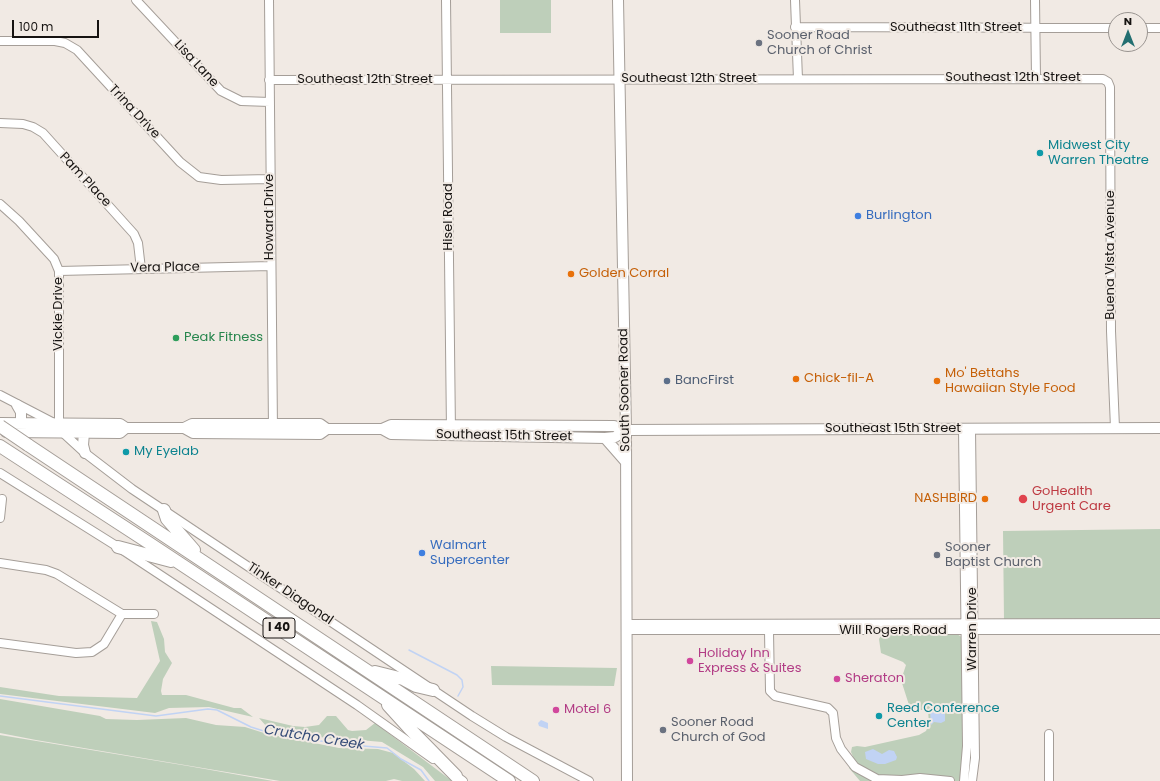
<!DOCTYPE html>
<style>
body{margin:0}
#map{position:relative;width:1160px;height:781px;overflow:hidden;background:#f1eae4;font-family:Poppins,sans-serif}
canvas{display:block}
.north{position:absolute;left:1108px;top:12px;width:40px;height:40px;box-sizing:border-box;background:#f1eae4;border:1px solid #999490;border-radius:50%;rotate:0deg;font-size:11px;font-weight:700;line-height:16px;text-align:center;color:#161311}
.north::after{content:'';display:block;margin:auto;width:14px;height:18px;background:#236f71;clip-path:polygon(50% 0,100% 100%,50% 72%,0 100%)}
.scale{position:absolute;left:12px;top:20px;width:87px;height:18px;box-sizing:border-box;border:2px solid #161311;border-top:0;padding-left:5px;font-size:12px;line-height:14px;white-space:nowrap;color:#161311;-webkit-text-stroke:3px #f1eae4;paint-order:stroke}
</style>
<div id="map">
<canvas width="1160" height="781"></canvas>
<div class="north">N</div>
<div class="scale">100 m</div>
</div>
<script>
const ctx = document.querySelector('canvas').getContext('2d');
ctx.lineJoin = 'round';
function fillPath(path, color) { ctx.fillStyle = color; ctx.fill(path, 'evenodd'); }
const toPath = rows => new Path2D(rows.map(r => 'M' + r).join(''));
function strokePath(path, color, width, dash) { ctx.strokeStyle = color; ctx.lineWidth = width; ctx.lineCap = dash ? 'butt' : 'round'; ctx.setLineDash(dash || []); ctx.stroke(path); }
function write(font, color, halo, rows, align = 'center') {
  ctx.font = font + ' Poppins,sans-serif'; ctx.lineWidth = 4; ctx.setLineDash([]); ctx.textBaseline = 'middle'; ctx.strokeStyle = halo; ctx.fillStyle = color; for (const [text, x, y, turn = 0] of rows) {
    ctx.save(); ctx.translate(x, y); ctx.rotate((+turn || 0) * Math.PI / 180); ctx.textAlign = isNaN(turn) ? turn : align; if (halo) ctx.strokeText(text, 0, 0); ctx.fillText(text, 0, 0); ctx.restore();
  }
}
fillPath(toPath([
 [500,0,551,0,551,33,500,33],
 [1160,529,1160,620,1004,620,1003,531],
 [151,621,157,622,164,639,165,652,172,663,163,679,161,691,162,695,186,695,234,708,241,708,253,717,209,707,169,708,155,713,0,694,0,687,59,696,137,698,160,661],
 [887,633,957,634,963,638,964,767,959,781,860,781,849,768,855,761,851,752,852,747,857,746,865,747,919,735,926,731,929,724,928,710,920,710,915,706,909,705,901,680,906,665,903,662,881,653,879,639,882,634],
 [491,666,617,668,614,686,492,685],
 [0,699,100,716,106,719,137,720,186,718,216,725,245,727,264,733,339,748,378,749,393,753,414,769,425,781,402,781,394,779,386,781,280,781,36,740,0,733],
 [327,716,336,716,348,730,352,731,366,730,375,723,452,781,435,781,423,767,382,742,359,740,352,742,275,730,267,727,259,718,293,726,305,727,319,725],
 [0,735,188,766,273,781,0,781]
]), '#becfba');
fillPath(toPath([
 [935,708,942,710,945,714,945,721,941,723,934,722,931,725,930,710],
 [541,720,548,723,548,729,539,726,538,723],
 [873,749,882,754,889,750,894,751,897,757,896,760,885,764,878,764,866,759,865,752]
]), '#c1d3f4');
strokePath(toPath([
 [409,650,457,675,462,680,463,687,458,696],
 [0,696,156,716,208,709,217,710,251,727,270,733,340,744,387,748,401,759,421,770,429,781]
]), '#c1d3f4', 1.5);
const minor = toPath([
 [136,0,221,91,241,101,270,102],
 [269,0,273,429],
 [446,0,451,431],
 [795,0,798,79],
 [1035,0,1036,78],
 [795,27,1116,28],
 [1140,28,1160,28],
 [0,41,55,41,65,43,77,50,180,162,199,177,221,180,270,179],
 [269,80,1103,79,1108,82,1110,87,1111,331,1115,428],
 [0,123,23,124,33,127,43,133,134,234,138,243,141,269],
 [0,204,19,221,54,259,59,271,59,423],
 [59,271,271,266],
 [0,395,52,422],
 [963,429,967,746,964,781],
 [971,429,975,758,972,781],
 [61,431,85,453,132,489,472,716,506,737,589,781],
 [0,473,118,547,357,705,433,759],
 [0,518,2,499],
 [0,563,46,570,57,574,122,614,154,614],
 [626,624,1160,623],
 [626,630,1160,630],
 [769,631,770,691,775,696,828,708,833,713,836,738,841,749,855,767,877,779,902,780,920,778,950,781],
 [0,643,76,653,92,652,104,644,122,614],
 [1049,734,1049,781],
 [452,773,463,781]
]);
const major = toPath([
 [618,0,626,430,627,781],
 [17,405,21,412,21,423],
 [0,423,120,424,126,428,184,428,192,424,320,424,327,429],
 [184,428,193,433,320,434,327,429,382,429,391,434,605,438,615,437,626,430],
 [382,429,391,425,614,426,626,430,1160,428],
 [6,432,120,433,126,428],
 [84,433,83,445,85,453],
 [605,438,626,462]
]);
const highway = toPath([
 [28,445,533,781],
 [0,446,149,543,509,781],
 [164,510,167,519,194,550],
 [118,547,171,561],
 [375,672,403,679,416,686,433,690],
 [388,705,408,727,456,776]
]);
strokePath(minor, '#a59e98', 10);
strokePath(major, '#a59e98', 12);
strokePath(highway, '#a59e98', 14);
strokePath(minor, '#fff', 8);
strokePath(major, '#fff', 10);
strokePath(highway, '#fff', 12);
const highwayBridge = toPath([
 [0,426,28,445]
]);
strokePath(highwayBridge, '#a59e98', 14, []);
strokePath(highwayBridge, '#fff', 12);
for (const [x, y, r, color] of [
 [759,43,4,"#6b7280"],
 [1040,153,4,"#0f9aa8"],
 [858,216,4,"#3f7fe0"],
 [571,274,4,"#e8710a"],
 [176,338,4,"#2e9e5b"],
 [796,379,4,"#e8710a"],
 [667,381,4,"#5c6f8a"],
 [937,381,4,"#e8710a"],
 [126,452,4,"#0f9aa8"],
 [985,499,4,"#e8710a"],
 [1023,499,5,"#e0444e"],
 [422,553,4,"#3f7fe0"],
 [937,555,4,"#6b7280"],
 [690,661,4,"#d1479c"],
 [837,679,4,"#d1479c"],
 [556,710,4,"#d1479c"],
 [879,716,4,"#0f9aa8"],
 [663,730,4,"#6b7280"]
]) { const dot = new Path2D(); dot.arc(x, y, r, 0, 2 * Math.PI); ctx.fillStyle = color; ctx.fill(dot); strokePath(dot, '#f1eae4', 1.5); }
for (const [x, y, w] of [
 [279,628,32]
]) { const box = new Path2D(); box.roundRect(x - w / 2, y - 10, w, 20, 3); ctx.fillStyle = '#f1eae4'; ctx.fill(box); strokePath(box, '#161311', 1); }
write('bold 12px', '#161311', null, [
 ["I 40",279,628]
]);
write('13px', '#161311', '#f1eae4', [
 ["Southeast 11th Street",956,28],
 ["Lisa Lane",196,64,47],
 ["Southeast 12th Street",1013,78],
 ["Southeast 12th Street",689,79],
 ["Southeast 12th Street",365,80],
 ["Trina Drive",134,112,47],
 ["Pam Place",85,180,47],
 ["Howard Drive",270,217,-90],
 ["Hisel Road",449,217,-90],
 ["Buena Vista Avenue",1111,255,-90],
 ["Vera Place",165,268,-1],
 ["Vickie Drive",59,314,-90],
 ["South Sooner Road",625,390,-91],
 ["Southeast 15th Street",893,429],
 ["Southeast 15th Street",504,436,1],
 ["Tinker Diagonal",290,594,34],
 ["Warren Drive",973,629,-90],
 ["Will Rogers Road",893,631]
]);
write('13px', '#5b616d', '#f1eae4', [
 ["Sooner Road",767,36],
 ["Church of Christ",767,51],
 ["Sooner",945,548],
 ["Baptist Church",945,563],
 ["Sooner Road",671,723],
 ["Church of God",671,738]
], 'left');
write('13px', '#0d838f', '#f1eae4', [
 ["Midwest City",1048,146],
 ["Warren Theatre",1048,161],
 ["My Eyelab",134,452],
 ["Reed Conference",887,709],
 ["Center",887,724]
], 'left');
write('13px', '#366cbe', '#f1eae4', [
 ["Burlington",866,216],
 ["Walmart",430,546],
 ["Supercenter",430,561]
], 'left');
write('13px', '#c56008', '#f1eae4', [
 ["Golden Corral",579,274],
 ["Mo' Bettahs",945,374],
 ["Hawaiian Style Food",945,389],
 ["Chick-fil-A",804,379],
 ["NASHBIRD",977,499,"right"]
], 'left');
write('13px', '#27864d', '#f1eae4', [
 ["Peak Fitness",184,338]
], 'left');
write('13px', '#4e5e75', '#f1eae4', [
 ["BancFirst",675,381]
], 'left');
write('13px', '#be3a42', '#f1eae4', [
 ["GoHealth",1032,492],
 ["Urgent Care",1032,507]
], 'left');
write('13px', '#b23c85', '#f1eae4', [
 ["Holiday Inn",698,654],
 ["Express & Suites",698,669],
 ["Sheraton",845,679],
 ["Motel 6",564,710]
], 'left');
write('italic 14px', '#344b77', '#f1eae4', [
 ["Crutcho Creek",314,738,9]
]);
</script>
